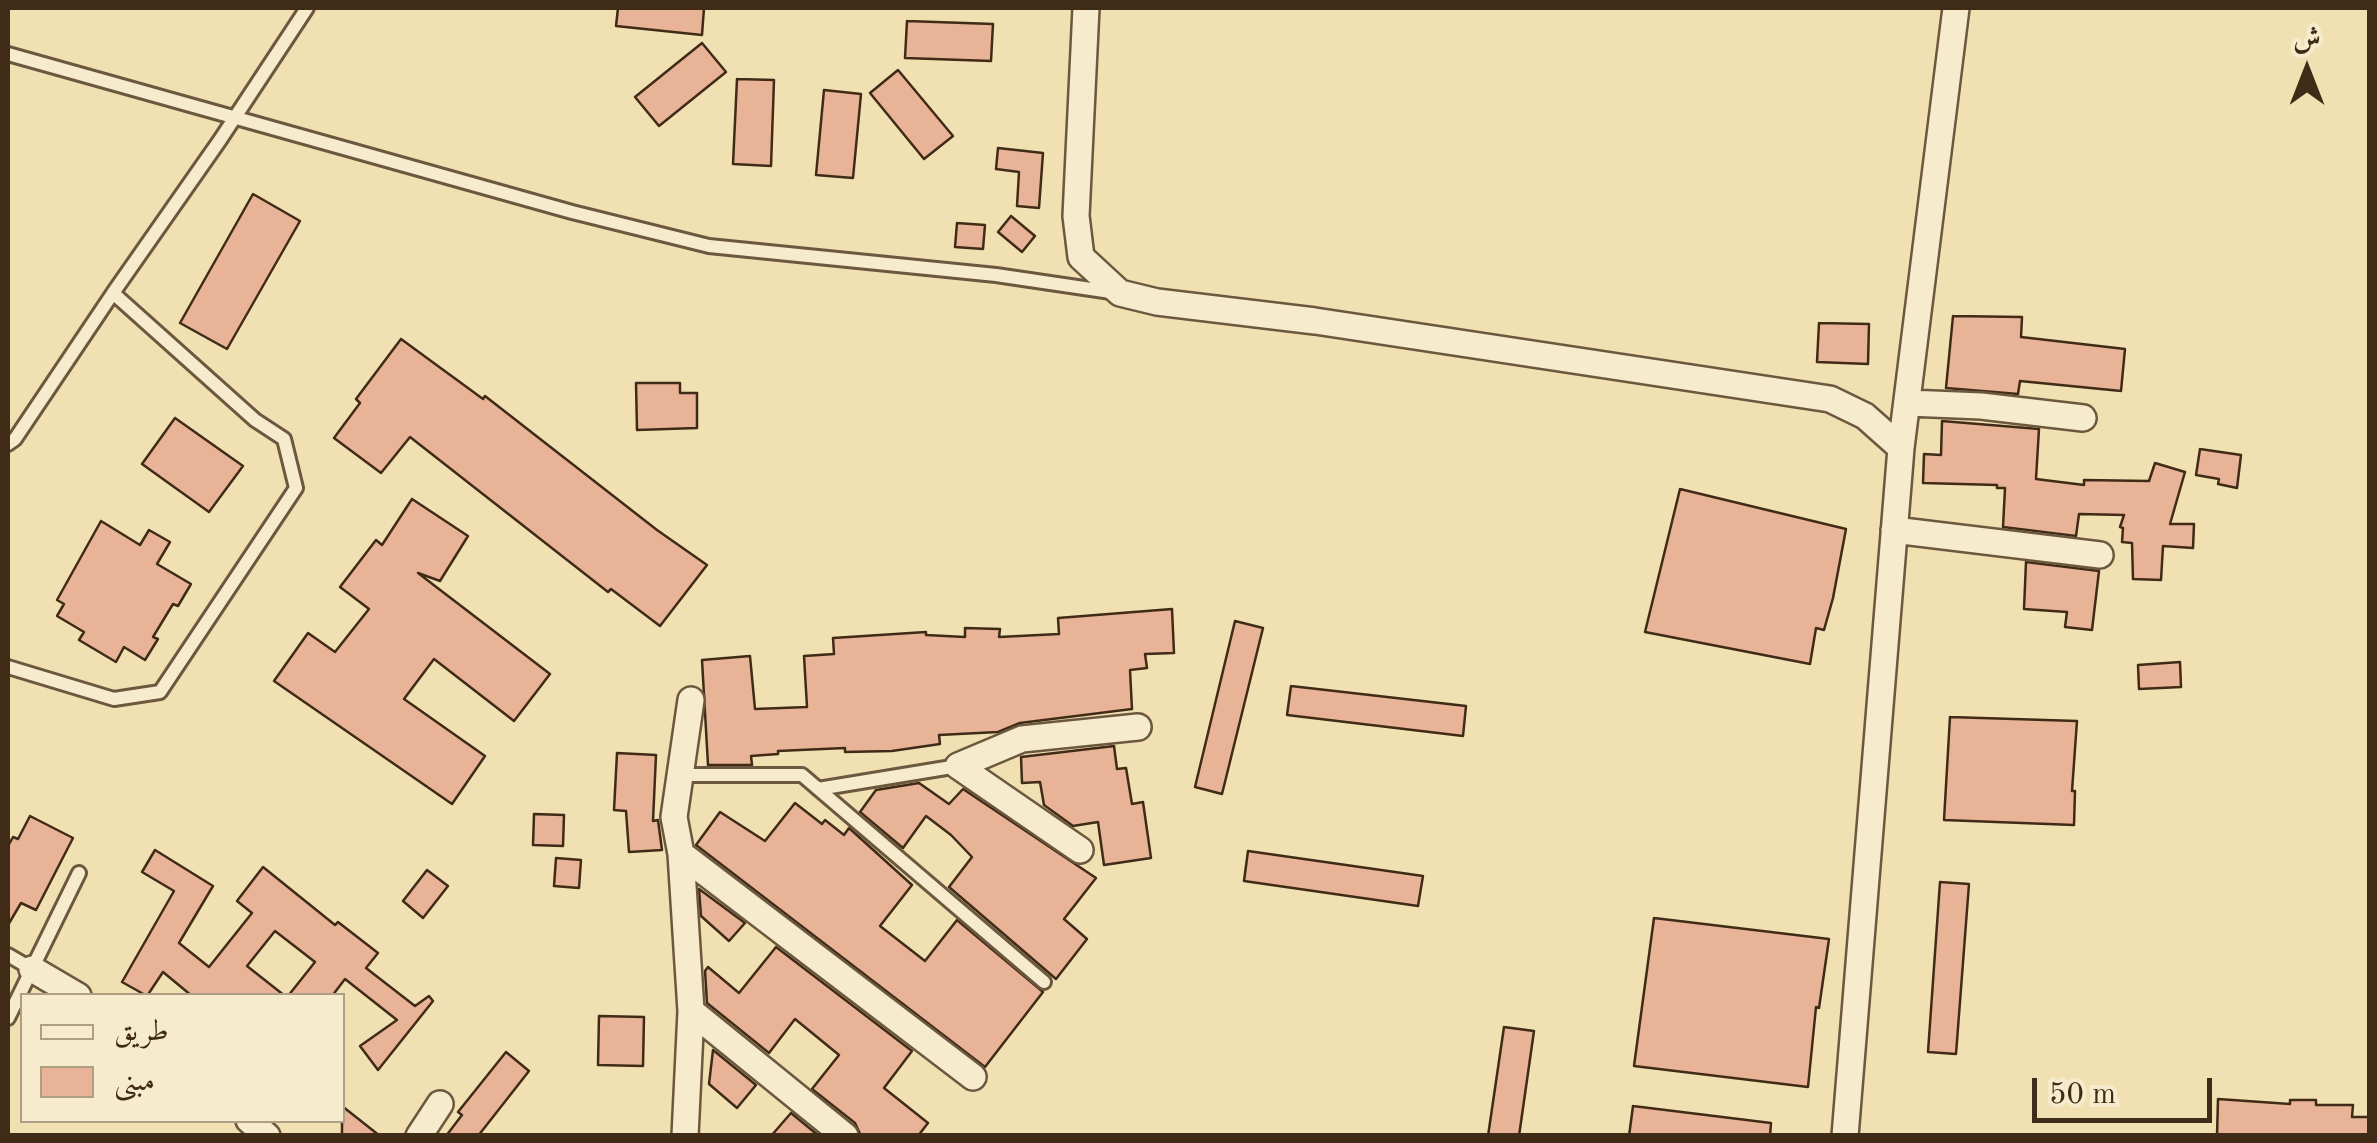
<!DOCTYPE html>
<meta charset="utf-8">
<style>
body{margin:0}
#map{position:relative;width:2377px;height:1143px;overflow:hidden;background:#f1e0b2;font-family:"Old Standard TT",Amiri,serif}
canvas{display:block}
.frame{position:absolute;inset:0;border:10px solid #402b17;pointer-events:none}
.legend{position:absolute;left:20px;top:993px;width:325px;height:130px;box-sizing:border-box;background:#f6ebcd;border:2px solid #ad9e84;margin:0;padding:12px 18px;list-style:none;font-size:30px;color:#402b17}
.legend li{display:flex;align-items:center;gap:20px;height:50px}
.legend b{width:50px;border:2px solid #ad9e84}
.north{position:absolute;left:2257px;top:20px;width:100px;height:100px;-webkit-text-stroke:8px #f6ebcd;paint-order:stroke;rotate:0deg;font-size:28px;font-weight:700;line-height:40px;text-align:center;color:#402b17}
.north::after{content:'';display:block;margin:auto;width:35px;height:45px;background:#402b17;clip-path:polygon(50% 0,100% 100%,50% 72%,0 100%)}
.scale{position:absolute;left:2032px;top:1078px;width:180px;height:45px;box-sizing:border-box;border:5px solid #402b17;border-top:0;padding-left:12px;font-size:30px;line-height:35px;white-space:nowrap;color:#402b17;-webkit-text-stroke:8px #f6ebcd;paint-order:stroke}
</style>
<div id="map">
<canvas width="2377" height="1143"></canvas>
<div class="frame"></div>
<ul class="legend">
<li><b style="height:12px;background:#f6ebcd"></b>طريق</li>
<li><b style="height:28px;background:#e8b397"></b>مبنى</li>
</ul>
<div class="north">ش</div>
<div class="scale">50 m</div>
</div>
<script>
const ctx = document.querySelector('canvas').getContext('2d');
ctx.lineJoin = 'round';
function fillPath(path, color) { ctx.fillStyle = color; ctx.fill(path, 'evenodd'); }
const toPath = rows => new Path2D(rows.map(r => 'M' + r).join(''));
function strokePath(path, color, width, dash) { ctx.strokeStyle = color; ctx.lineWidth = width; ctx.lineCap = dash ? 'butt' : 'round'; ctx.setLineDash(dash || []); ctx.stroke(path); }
const building = toPath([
 [618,8,704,8,702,35,616,26,618,8],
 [907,21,993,24,991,61,905,58,907,21],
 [702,43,726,72,659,126,635,97,702,43],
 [898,70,953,136,924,159,870,93,898,70],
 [737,79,774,80,771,166,733,164,737,79],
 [824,90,861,94,853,178,816,175,824,90],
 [998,148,1043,153,1039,208,1017,206,1019,172,996,169,998,148],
 [253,194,300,221,227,349,180,323,253,194],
 [1011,216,1035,236,1022,252,998,232,1011,216],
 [957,223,985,225,983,249,955,247,957,223],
 [1953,316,2022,317,2021,337,2125,349,2121,391,2020,381,2018,394,1946,388,1953,316],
 [1819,323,1869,324,1868,364,1817,362,1819,323],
 [401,339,483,399,485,396,657,530,707,565,660,626,611,589,608,592,410,437,381,473,334,438,360,403,356,399,401,339],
 [636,383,680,383,680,393,697,393,697,428,637,430,636,383],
 [175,418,243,466,209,512,142,464,175,418],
 [1942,421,2039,429,2036,479,2084,485,2084,480,2149,481,2155,463,2185,472,2170,524,2194,524,2193,548,2163,546,2161,580,2133,579,2132,543,2122,542,2123,528,2120,527,2124,515,2079,514,2076,536,2003,527,2005,488,1997,488,1997,485,1923,483,1924,454,1941,455,1942,421],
 [2200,449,2241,455,2237,488,2218,484,2219,479,2196,475,2200,449],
 [1680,489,1846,529,1833,598,1824,630,1816,628,1810,664,1645,632,1680,489],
 [412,499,468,536,440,581,418,573,550,674,514,721,434,659,404,699,485,756,452,804,274,681,308,633,335,652,369,609,340,587,376,540,382,545,412,499],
 [101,521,140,545,149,530,170,542,157,564,191,584,178,606,173,604,153,637,158,639,145,660,124,647,116,662,79,640,84,632,57,616,64,604,57,600,101,521],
 [2026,562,2099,571,2092,630,2065,627,2067,612,2024,609,2026,562],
 [1172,609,1174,653,1145,654,1147,668,1130,670,1132,709,1020,723,998,732,939,735,940,744,892,751,845,752,845,748,778,751,778,754,751,756,752,765,708,765,702,660,750,656,755,709,807,707,804,656,834,654,833,638,926,632,926,635,965,637,965,628,1000,629,999,637,1059,634,1058,618,1172,609],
 [1235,621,1263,628,1222,794,1195,787,1235,621],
 [2180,662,2181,687,2139,689,2138,665,2180,662],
 [1291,686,1466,706,1463,736,1287,715,1291,686],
 [1950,717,2077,721,2072,791,2075,791,2074,825,1944,820,1950,717],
 [1114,746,1117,769,1126,768,1132,804,1143,802,1151,858,1104,865,1098,822,1073,826,1044,805,1040,782,1022,783,1021,757,1114,746],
 [617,753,656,755,653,821,658,820,662,850,629,852,626,811,614,810,617,753],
 [919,783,949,804,963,789,1096,878,1064,919,1087,939,1056,979,949,887,972,857,951,835,926,816,903,848,860,812,876,790,919,783],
 [795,803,822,824,825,820,844,835,849,828,912,885,880,926,925,961,957,920,1043,992,985,1067,696,845,720,812,765,841,795,803],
 [534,814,564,815,563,846,533,845,534,814],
 [30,816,73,838,36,910,21,903,8,925,8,846,13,837,18,839,30,816],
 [155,850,213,886,179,943,209,967,252,913,237,901,263,867,335,925,338,922,378,953,366,968,415,1006,429,996,433,1001,378,1070,360,1046,397,1020,345,979,332,996,288,996,315,962,275,931,247,966,285,996,192,996,163,972,147,996,122,982,174,891,142,872,155,850],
 [1248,851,1423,876,1418,906,1244,881,1248,851],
 [556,858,581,860,579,888,554,886,556,858],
 [427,870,448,886,423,918,403,901,427,870],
 [1940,882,1969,884,1956,1054,1928,1052,1940,882],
 [699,889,745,923,729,941,701,916,699,889],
 [1654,918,1829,939,1819,1008,1816,1007,1808,1087,1634,1066,1654,918],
 [776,947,912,1051,884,1088,928,1123,918,1136,861,1136,855,1123,812,1089,839,1055,795,1019,769,1053,707,1003,705,971,708,967,739,993,776,947],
 [599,1016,644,1017,643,1066,598,1065,599,1016],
 [1504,1027,1534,1031,1519,1136,1488,1136,1504,1027],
 [713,1050,756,1085,737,1108,709,1084,713,1050],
 [506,1052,529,1071,478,1136,446,1136,462,1115,458,1112,506,1052],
 [2218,1099,2290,1104,2290,1100,2316,1100,2316,1105,2353,1105,2352,1117,2370,1117,2370,1136,2217,1136,2218,1099],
 [342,1106,380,1136,342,1136,342,1106],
 [1633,1106,1771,1123,1770,1136,1629,1136,1633,1106],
 [791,1113,819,1136,771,1136,791,1113]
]);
fillPath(building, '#e8b397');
strokePath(building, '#402b17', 2.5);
const service = toPath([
 [8,54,572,212,709,246,996,275,1111,292],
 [113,293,220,140,307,8],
 [8,444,15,439,113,293,255,420,284,439,296,488,160,692,114,699,8,667],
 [680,775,802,775,1044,982],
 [818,789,958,766],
 [8,955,32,969],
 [8,1018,79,873]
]);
const minor = toPath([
 [1086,8,1076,216,1081,257,1120,293,1157,302,1315,321,1830,399,1865,416,1901,448,1845,1136],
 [1908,403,1981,406,2083,418],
 [1901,448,1956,8],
 [1894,530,2100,555],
 [1080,850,958,766,1022,739,1138,727],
 [681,854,973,1077],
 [32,969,78,996],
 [691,1011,845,1136],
 [249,1120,267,1136],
 [419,1136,440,1104],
 [685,1136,691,1011,681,854,674,817,691,700]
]);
strokePath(service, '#6c583e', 18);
strokePath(minor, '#6c583e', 30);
strokePath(service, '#f6ebcd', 12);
strokePath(minor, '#f6ebcd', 25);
</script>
